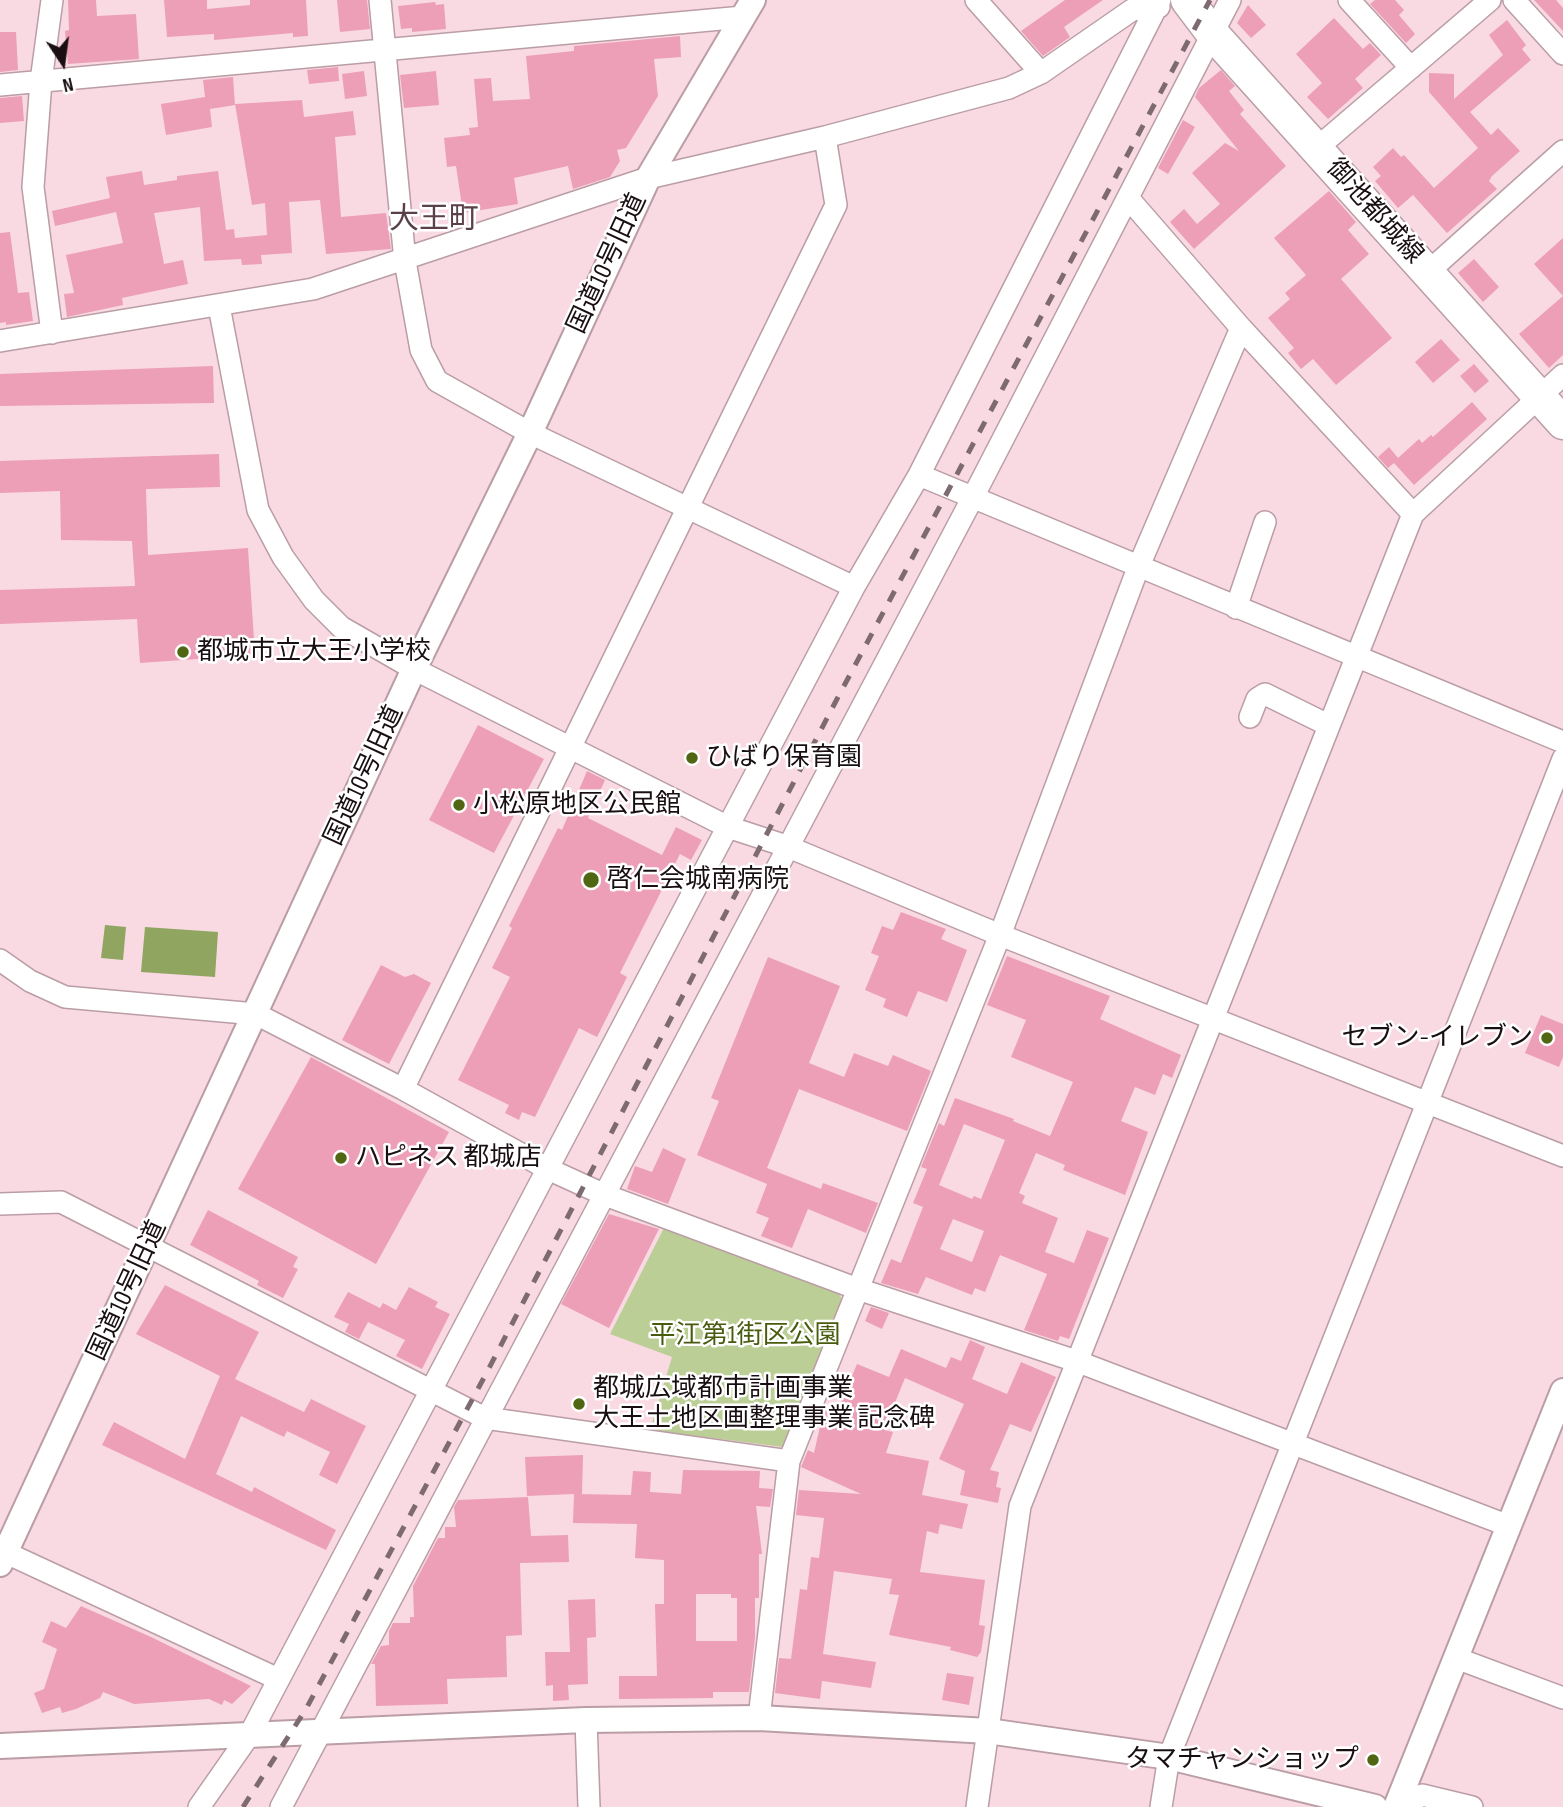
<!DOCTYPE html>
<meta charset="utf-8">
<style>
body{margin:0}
#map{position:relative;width:1563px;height:1807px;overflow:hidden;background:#f9dae3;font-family:"Sofia Sans Condensed",sans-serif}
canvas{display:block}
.north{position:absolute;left:28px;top:28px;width:70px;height:70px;-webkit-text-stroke:5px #fff;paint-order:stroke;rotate:167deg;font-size:19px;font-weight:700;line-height:28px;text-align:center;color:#190f12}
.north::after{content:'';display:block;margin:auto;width:24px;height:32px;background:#190f12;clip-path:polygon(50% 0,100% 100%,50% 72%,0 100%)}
</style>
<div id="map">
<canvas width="1563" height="1807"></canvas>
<div class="north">N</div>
</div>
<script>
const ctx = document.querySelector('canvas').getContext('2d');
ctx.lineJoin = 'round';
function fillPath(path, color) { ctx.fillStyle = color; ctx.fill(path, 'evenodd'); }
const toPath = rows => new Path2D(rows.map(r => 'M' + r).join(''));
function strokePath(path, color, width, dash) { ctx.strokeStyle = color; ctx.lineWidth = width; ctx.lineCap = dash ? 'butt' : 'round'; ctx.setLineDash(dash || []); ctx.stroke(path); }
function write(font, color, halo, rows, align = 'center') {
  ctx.font = font + ' "Sofia Sans Condensed","Noto Sans JP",sans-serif'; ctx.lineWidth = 5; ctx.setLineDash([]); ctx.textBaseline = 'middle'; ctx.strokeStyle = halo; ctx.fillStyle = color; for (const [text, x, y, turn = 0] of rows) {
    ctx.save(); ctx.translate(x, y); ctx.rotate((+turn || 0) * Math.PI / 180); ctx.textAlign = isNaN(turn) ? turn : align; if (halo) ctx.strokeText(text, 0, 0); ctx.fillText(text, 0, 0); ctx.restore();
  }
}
fillPath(toPath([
 [665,1226,836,1286,842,1300,783,1447,650,1430,672,1357,610,1334]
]), '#bbce95');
fillPath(toPath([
 [105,925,126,927,123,960,101,958],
 [145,927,218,932,215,977,141,972]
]), '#8fa560');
fillPath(toPath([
 [68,0,96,0,97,16,136,14,139,59,68,64,65,31,69,30],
 [164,0,207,0,207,9,250,5,250,0,306,0,308,36,293,37,293,33,214,40,214,34,167,37],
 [337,0,367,0,370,29,340,32],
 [1065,0,1103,0,1064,27,1070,37,1043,56,1021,31],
 [1375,0,1395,0,1404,10,1399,15,1415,34,1406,43,1370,4],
 [1534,0,1556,0,1563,8,1563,31],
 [435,2,436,5,444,4,446,29,412,32,412,28,401,29,398,6],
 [1248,5,1266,25,1251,38,1237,23],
 [1334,18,1363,49,1370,43,1381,55,1355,79,1363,88,1328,119,1307,97,1322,83,1296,54],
 [1507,20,1526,45,1522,49,1531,60,1470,112,1491,135,1498,128,1520,151,1492,176,1489,181,1497,189,1447,233,1413,195,1398,208,1375,181,1381,176,1373,167,1393,148,1401,157,1404,155,1434,188,1478,148,1429,92,1429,73,1454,74,1454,99,1503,55,1489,35],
 [0,32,16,32,18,70,0,72],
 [680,36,681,57,654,59,658,96,626,148,617,150,620,161,610,177,573,189,568,166,514,178,518,204,463,213,456,166,447,167,444,138,470,135,469,128,478,127,474,79,491,78,493,101,530,99,526,56,574,51,574,46],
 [338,67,339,81,309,84,307,70],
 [1221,70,1235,86,1229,91,1244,110,1240,114,1286,166,1194,249,1170,222,1184,209,1197,224,1220,204,1192,173,1225,143,1239,151,1195,97,1199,88],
 [364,71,367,96,345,99,342,74],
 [436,71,439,105,404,108,400,75],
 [233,77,235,105,210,109,212,127,166,135,161,104,205,97,203,80],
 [22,96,24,121,0,123,0,98],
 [302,100,304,117,353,111,356,135,335,137,341,217,386,213,391,249,326,254,320,200,289,202,292,253,261,255,262,264,242,265,241,259,204,261,200,207,154,213,164,264,183,260,188,284,122,298,123,305,67,317,64,294,74,293,66,255,123,243,116,212,55,226,52,211,110,198,106,177,142,171,144,185,177,180,177,176,218,171,226,230,234,229,235,238,267,235,265,203,252,205,235,104],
 [1183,120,1195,127,1168,174,1158,168],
 [1329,191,1356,222,1348,230,1369,254,1341,279,1392,338,1336,385,1313,359,1301,369,1288,353,1294,348,1268,318,1290,299,1285,293,1306,275,1274,238],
 [10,232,18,293,29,292,33,321,6,325,6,322,0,323,0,233],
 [1563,238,1563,355,1549,368,1519,334,1563,296,1534,264],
 [1474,259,1499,287,1483,302,1458,273],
 [1441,339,1460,360,1433,383,1415,362],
 [1474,364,1489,381,1475,393,1460,376],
 [213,366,214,403,0,406,0,374],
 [1472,402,1487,419,1414,485,1394,463,1388,468,1378,457,1389,447,1398,458,1419,439,1422,443,1431,435,1433,437],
 [219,454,220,487,146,489,148,555,248,548,255,655,140,663,137,619,0,624,0,590,135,586,132,541,61,540,60,491,0,493,0,461],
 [478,725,544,759,494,853,429,820],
 [587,771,605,780,588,818,662,855,676,827,702,840,691,860,680,854,620,973,627,977,597,1037,579,1028,535,1117,522,1112,519,1120,505,1113,509,1105,458,1080,510,977,492,968,512,928,509,926,558,828,562,830],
 [901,912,946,929,941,939,967,950,947,1002,918,991,907,1017,883,1007,886,999,865,990,879,956,871,953,882,926,893,930],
 [1007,956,1110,996,1100,1019,1181,1055,1172,1078,1163,1074,1155,1095,1135,1087,1121,1121,1148,1132,1125,1195,1063,1170,1065,1165,1036,1153,1019,1193,1025,1196,1022,1203,1058,1218,1045,1252,1074,1263,1087,1230,1109,1238,1069,1339,1060,1336,1058,1341,1024,1330,1047,1274,1000,1255,985,1292,975,1288,972,1295,926,1277,918,1294,881,1283,891,1259,901,1263,923,1207,913,1203,927,1169,921,1167,939,1123,944,1126,955,1098,1014,1119,1013,1121,1050,1136,1073,1082,1011,1057,1026,1020,987,1005],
 [964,1124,1005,1140,981,1199,974,1196,972,1199,939,1185],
 [953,1219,984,1231,972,1262,940,1249],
 [768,957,840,986,809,1063,844,1077,854,1053,888,1066,893,1055,931,1071,907,1131,799,1089,767,1168,821,1189,823,1183,878,1203,866,1233,808,1209,792,1248,761,1236,769,1218,756,1213,767,1184,697,1155,719,1101,711,1098],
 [381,965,405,977,414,974,431,983,389,1064,342,1040],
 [1541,1015,1563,1024,1563,1057,1559,1067,1525,1053],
 [311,1057,449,1132,376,1264,238,1189],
 [663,1148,686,1159,668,1204,627,1189,635,1166,652,1172],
 [208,1210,298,1257,293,1267,298,1269,283,1298,257,1285,259,1281,190,1245],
 [609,1214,659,1229,609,1328,561,1304],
 [165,1285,259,1332,235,1379,304,1412,311,1399,366,1426,337,1484,319,1475,330,1452,287,1431,284,1437,241,1416,216,1474,252,1492,254,1487,336,1530,326,1550,102,1445,114,1422,185,1459,220,1376,136,1334],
 [409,1287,438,1302,435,1307,450,1314,422,1369,396,1356,405,1340,368,1322,359,1339,345,1332,349,1324,334,1317,348,1292,380,1308,383,1303,396,1310],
 [871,1307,889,1313,882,1329,865,1321],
 [970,1340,985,1347,972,1379,1007,1394,1021,1362,1056,1377,1031,1432,1010,1424,990,1470,999,1472,996,1487,1001,1488,998,1503,960,1495,965,1471,939,1459,964,1404,905,1378,884,1430,893,1432,886,1453,929,1461,922,1495,968,1504,962,1529,940,1524,938,1534,927,1531,920,1572,985,1580,979,1625,985,1626,981,1652,977,1657,950,1650,951,1647,889,1635,899,1595,889,1594,892,1579,834,1571,823,1654,876,1662,871,1688,822,1681,820,1699,775,1693,779,1658,791,1659,800,1589,807,1590,811,1557,819,1558,824,1518,796,1515,799,1490,861,1494,801,1467,808,1450,814,1453,824,1409,837,1412,857,1364,889,1377,901,1349,946,1368,951,1357,961,1361],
 [583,1455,582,1494,575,1494,631,1495,633,1471,651,1472,650,1492,681,1494,683,1470,760,1471,759,1488,773,1489,770,1507,756,1506,762,1554,759,1554,759,1598,755,1598,755,1638,749,1692,713,1692,713,1698,619,1699,619,1676,657,1676,655,1604,664,1604,664,1560,635,1558,637,1524,573,1523,574,1494,527,1496,525,1457],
 [696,1594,731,1594,731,1598,737,1598,737,1641,696,1641],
 [528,1497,531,1536,568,1535,569,1562,520,1563,522,1635,506,1636,507,1677,447,1679,448,1704,376,1706,375,1664,371,1664,381,1646,389,1645,389,1631,393,1623,410,1623,410,1617,414,1617,413,1586,438,1538,445,1538,445,1527,456,1527,454,1507,458,1500],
 [595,1599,596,1637,587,1638,588,1684,568,1685,569,1700,553,1701,553,1685,546,1686,545,1652,570,1652,568,1600],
 [81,1606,151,1637,251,1686,232,1704,224,1700,222,1705,209,1699,134,1704,103,1692,100,1698,76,1709,62,1713,60,1707,42,1713,34,1693,44,1689,57,1649,42,1642,51,1621,66,1628],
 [947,1673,974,1677,969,1705,942,1700]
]), '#ec9fb7');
const minor = toPath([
 [52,0,41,81,33,187,52,333],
 [380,0,405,261,421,350,437,381,530,433,854,587],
 [976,0,1041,73],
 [1349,0,1411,68],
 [1514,0,1563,54],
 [0,85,743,17],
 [1317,148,1490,0],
 [1129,199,1241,328,1413,514],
 [1428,272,1563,151],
 [219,306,258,510,283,557,314,600,341,627,414,669,728,827,786,846,1000,935,1563,1156],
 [0,341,313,289,648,178,825,137,1009,88,1041,73,1132,10,1159,7],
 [919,475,1563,742],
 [1236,608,1265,522],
 [1250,717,1257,699,1265,694,1328,725],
 [0,960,30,981,65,997,256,1014,403,1089,548,1169,605,1195,858,1289,1076,1361,1509,1526],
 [403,1089,836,205,825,137],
 [0,1204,61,1202,485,1418,789,1461],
 [0,1550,278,1679],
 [1456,1658,1563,1698],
 [759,1718,789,1461,1000,935,1138,568,1241,328],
 [586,1720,589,1807],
 [199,1807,250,1734,854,587,919,475,1160,0],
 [281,1807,972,499,1230,0],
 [977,1807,1020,1506,1413,514,1563,375],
 [1161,1807,1169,1757,1563,759],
 [1402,1807,1422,1795,1472,1807]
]);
const tertiary = toPath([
 [0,1564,414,669,530,433,648,178,753,0],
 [0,1746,586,1720,759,1718,988,1731,1169,1757,1375,1807],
 [1396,1807,1563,1391]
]);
const primary = toPath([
 [1187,0,1212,33,1563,423]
]);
strokePath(minor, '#ba9da5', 24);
strokePath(tertiary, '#ba9da5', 28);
strokePath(primary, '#ba9da5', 35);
strokePath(minor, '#fff', 21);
strokePath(tertiary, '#fff', 24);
strokePath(primary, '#fff', 32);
strokePath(toPath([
 [243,1807,306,1709,487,1372,837,699,1210,0]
]), '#7e6b71', 5, [12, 12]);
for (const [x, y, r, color] of [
 [183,652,7,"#516613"],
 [692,758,7,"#516613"],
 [459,805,7,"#516613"],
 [591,880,9,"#516613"],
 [1547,1038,7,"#516613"],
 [341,1158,7,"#516613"],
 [579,1404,7,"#516613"],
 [1373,1760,7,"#516613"]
]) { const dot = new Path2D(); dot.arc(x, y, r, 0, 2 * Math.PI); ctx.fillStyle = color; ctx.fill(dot); strokePath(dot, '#fff', 2.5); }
write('26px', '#190f12', '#fff', [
 ["御池都城線",1374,212,48],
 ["国道10号旧道",608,264,-65],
 ["国道10号旧道",365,776,-65],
 ["国道10号旧道",128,1291,-65]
]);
write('26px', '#190f12', '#fff', [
 ["都城市立大王小学校",197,652],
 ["ひばり保育園",706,758],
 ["小松原地区公民館",473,805],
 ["啓仁会城南病院",607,880],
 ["セブン-イレブン",1533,1038,"right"],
 ["ハピネス 都城店",355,1158],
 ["都城広域都市計画事業",593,1389],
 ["大王土地区画整理事業 記念碑",593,1419],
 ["タマチャンショップ",1359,1760,"right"]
], 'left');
write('26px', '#485b0e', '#fff', [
 ["平江第1街区公園",745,1336]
]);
write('30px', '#5a4149', '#fff', [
 ["大王町",434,220]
]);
</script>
